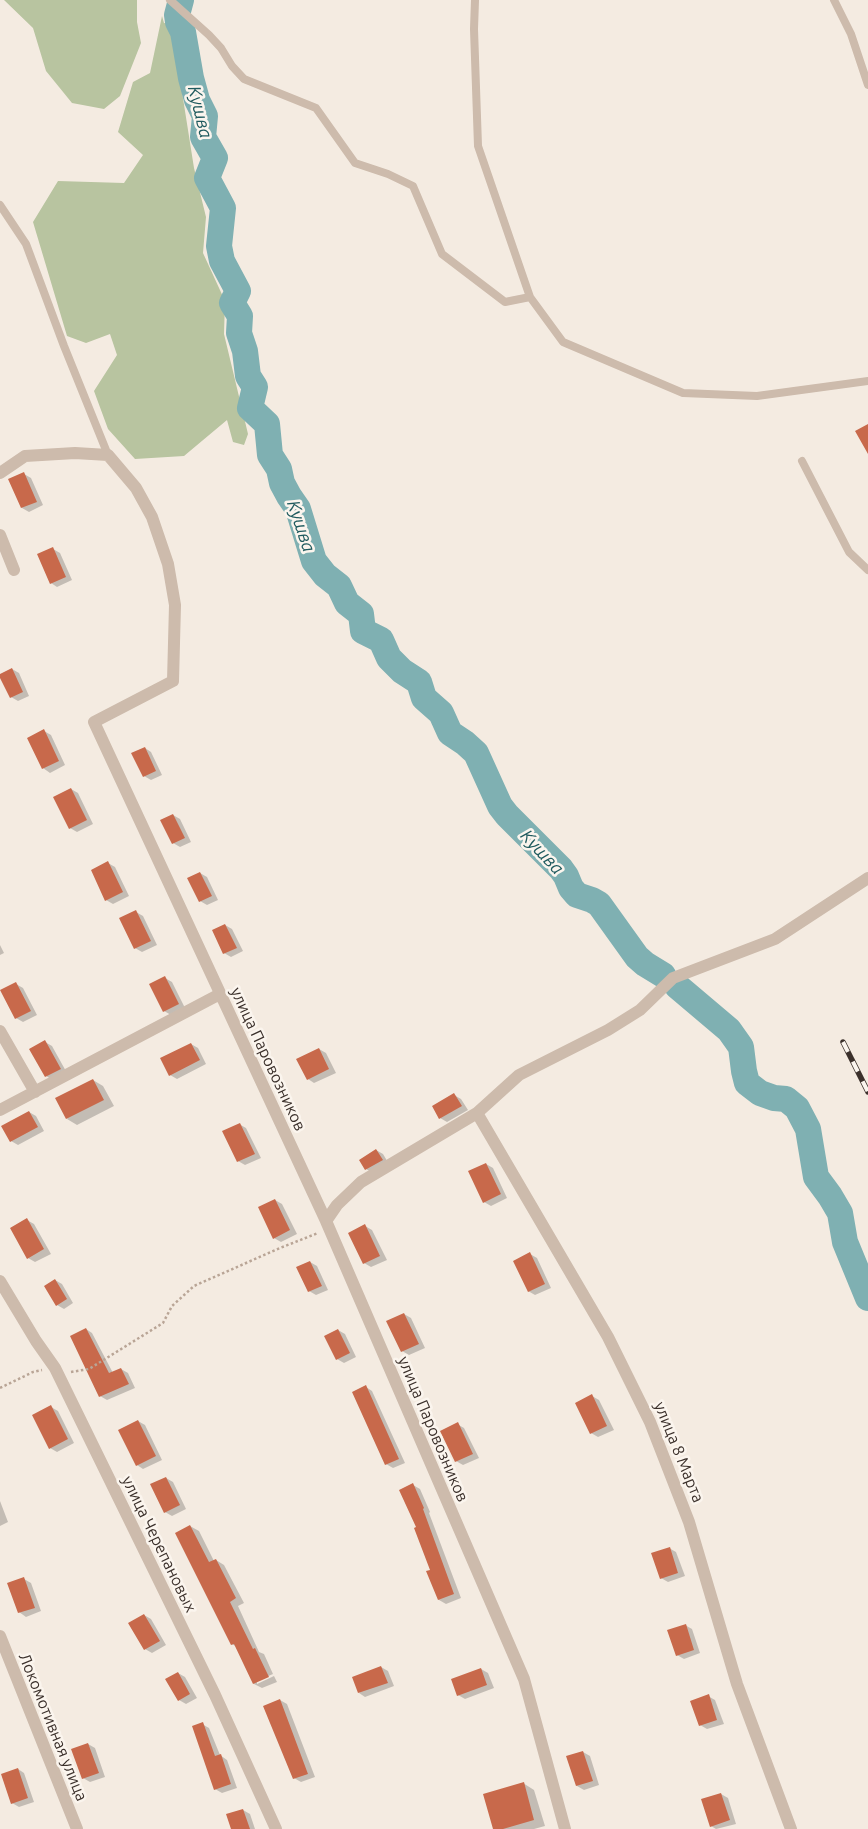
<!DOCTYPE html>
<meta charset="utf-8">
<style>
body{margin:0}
canvas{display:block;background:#f4ebe1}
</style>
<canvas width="868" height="1829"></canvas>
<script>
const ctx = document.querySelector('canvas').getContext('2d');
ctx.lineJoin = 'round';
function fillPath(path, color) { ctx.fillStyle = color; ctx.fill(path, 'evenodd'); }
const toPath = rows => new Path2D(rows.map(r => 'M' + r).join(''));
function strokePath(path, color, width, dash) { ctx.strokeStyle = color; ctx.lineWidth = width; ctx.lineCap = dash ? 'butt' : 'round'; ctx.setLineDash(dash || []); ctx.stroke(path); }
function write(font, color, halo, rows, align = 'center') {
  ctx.font = font + ' Ubuntu,sans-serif'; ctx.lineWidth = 5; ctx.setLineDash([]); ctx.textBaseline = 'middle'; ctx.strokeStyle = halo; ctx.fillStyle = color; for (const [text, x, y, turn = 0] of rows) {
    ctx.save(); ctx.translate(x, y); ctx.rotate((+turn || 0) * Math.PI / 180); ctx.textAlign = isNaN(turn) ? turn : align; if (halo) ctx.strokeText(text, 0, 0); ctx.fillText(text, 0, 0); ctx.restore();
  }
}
fillPath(toPath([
 [4,0,137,0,137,22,141,43,120,96,104,109,72,103,46,71,33,28],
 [162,16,164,23,171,24,176,29,179,73,194,168,206,217,203,253,225,301,224,334,248,434,244,445,233,442,227,420,184,456,135,459,108,429,94,391,117,355,110,334,86,343,67,336,33,222,58,181,124,183,143,155,118,132,133,82,150,73]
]), '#b8c4a0');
fillPath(toPath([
 [24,474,31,478,43,505,29,512,22,508],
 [53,549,60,553,72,580,57,587,51,583],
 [12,669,19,673,29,696,18,701,11,697],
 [44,731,51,735,65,765,50,773,43,768],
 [145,748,151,752,162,775,151,780,144,776],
 [71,789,78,793,93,824,77,832,70,828],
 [173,815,180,819,191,842,180,847,173,843],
 [108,863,115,867,129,896,113,904,106,900],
 [200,873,207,877,218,900,207,905,200,901],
 [136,912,143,916,157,945,142,952,135,948],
 [225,925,232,929,243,951,231,957,224,953],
 [0,945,4,953,0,955],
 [165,978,172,982,185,1008,171,1015,164,1011],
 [16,984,23,988,37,1015,23,1022,16,1018],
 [45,1042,52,1046,67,1073,53,1080,46,1076],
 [191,1044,198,1048,206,1064,177,1079,170,1075],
 [319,1049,326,1053,336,1073,314,1083,308,1079],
 [93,1080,103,1086,114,1106,77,1125,67,1119],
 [454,1095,461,1099,468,1110,447,1122,440,1118],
 [29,1112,36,1116,44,1131,18,1145,11,1141],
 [239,1124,246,1128,261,1158,245,1165,238,1161],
 [376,1150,383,1154,389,1164,373,1173,366,1169],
 [486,1164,493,1168,507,1198,491,1206,484,1202],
 [275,1200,282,1204,297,1234,281,1242,274,1238],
 [27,1220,34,1224,51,1254,35,1262,28,1258],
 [365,1226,372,1230,387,1260,371,1267,364,1263],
 [530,1254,537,1258,551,1288,535,1295,528,1291],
 [310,1262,317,1266,328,1290,316,1295,309,1291],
 [55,1280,62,1284,73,1303,64,1309,57,1305],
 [404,1314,411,1318,425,1348,409,1355,402,1351],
 [86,1329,92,1333,113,1373,121,1369,128,1373,135,1388,107,1400,100,1396],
 [338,1330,345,1334,356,1357,344,1363,337,1359],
 [366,1387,372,1391,405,1463,393,1468,386,1464,353,1393],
 [592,1396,599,1400,614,1430,598,1437,591,1433],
 [51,1407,58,1411,74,1443,57,1452,50,1448],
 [138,1421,145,1425,162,1460,143,1469,137,1465],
 [457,1424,464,1428,479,1458,463,1465,456,1461],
 [166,1478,173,1482,186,1509,172,1516,165,1512],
 [413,1485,420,1489,430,1512,429,1513,461,1598,446,1604,439,1600,418,1527],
 [0,1501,8,1522,0,1526],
 [190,1526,199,1531,214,1561,216,1560,224,1565,244,1603,238,1606,259,1652,264,1654,273,1674,257,1681,257,1684,274,1676,277,1682,262,1688,254,1684,237,1647,232,1644],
 [669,1548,676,1552,685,1576,668,1582,661,1578],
 [24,1579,31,1583,41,1611,26,1617,19,1612],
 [144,1615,151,1619,166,1645,152,1653,145,1649],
 [685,1625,692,1629,700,1653,684,1659,677,1655],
 [381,1667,388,1671,394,1686,365,1697,359,1693],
 [481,1669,488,1673,494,1688,465,1699,458,1695],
 [178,1673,185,1677,197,1698,186,1704,179,1700],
 [708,1696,715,1700,724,1724,707,1729,700,1725],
 [280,1700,287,1704,315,1777,301,1782,294,1778],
 [202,1724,209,1728,220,1755,227,1760,237,1788,222,1793,215,1789],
 [88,1744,95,1748,105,1777,90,1782,83,1778],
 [583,1752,590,1756,599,1785,584,1790,577,1786],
 [18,1769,24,1773,34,1802,19,1807,12,1803],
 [523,1783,534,1790,545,1826,534,1829,494,1829],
 [721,1794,728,1798,736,1824,716,1829,711,1826],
 [243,1810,250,1814,255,1829,233,1829]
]), '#0003');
strokePath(toPath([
 [181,0,177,15,178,22,183,32,191,78,197,100,205,116,203,137,215,158,207,178,223,208,219,246,222,261,238,291,232,303,240,316,239,333,245,351,248,376,255,387,250,408,267,424,270,455,279,469,282,483,289,496,298,509,314,561,325,575,339,586,347,603,361,614,363,631,381,640,389,658,402,671,419,682,424,698,441,713,450,733,465,743,476,753,500,806,507,815,561,869,566,876,571,888,577,895,592,900,599,904,637,957,645,964,663,975],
 [677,986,729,1030,741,1047,744,1071,747,1083,760,1093,774,1098,786,1099,797,1108,808,1129,816,1177,830,1196,840,1213,845,1242,868,1298]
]), '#7fb0b2', 26);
fillPath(toPath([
 [868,424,868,454,855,431],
 [24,472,37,502,21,508,8,479],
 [53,547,66,577,50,584,37,554],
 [12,668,23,692,10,698,0,678,0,674],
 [44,729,59,761,42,769,27,738],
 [145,747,156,771,143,777,131,753],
 [71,788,87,820,69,829,53,797],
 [173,814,185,838,172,844,160,820],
 [108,861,123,892,105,901,91,870],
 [200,872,212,896,199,902,187,878],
 [136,910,151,941,134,949,119,918],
 [225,924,237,948,223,954,212,930],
 [165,976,179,1004,163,1012,149,984],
 [16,982,31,1011,15,1019,0,990],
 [45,1040,61,1069,45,1077,29,1049],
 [191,1043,200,1060,169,1076,160,1058],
 [319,1048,329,1069,307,1080,296,1059],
 [93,1079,104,1100,66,1119,55,1098],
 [454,1093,462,1106,439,1119,432,1106],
 [29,1111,38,1127,10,1142,1,1126],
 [240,1123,255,1154,237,1162,222,1131],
 [376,1149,383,1160,365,1170,359,1160],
 [486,1163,501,1194,483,1203,468,1171],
 [275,1199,290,1230,273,1239,258,1207],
 [27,1218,44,1249,27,1259,10,1228],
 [365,1224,380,1256,363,1264,348,1233],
 [530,1252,545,1284,528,1292,513,1261],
 [310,1261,322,1286,308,1292,296,1267],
 [55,1279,67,1299,56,1306,44,1286],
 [404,1313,419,1344,401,1352,386,1321],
 [86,1328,109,1373,121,1368,129,1384,99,1397,70,1336],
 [338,1329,350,1353,336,1360,324,1336],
 [366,1385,399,1459,385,1465,352,1392],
 [592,1394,607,1426,590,1434,575,1403],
 [51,1405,68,1439,49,1449,32,1415],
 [138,1420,156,1456,136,1466,118,1430],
 [458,1422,473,1454,455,1462,440,1431],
 [166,1477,180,1505,164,1513,150,1484],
 [413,1483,424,1508,423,1509,454,1594,438,1600,426,1571,430,1570,414,1528,416,1527,399,1490],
 [190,1525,209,1562,216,1559,236,1598,230,1602,253,1649,255,1648,269,1677,253,1684,234,1644,231,1645,175,1533],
 [670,1547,678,1573,660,1579,651,1553],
 [24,1577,35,1608,18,1613,7,1583],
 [144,1614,160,1641,144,1650,128,1623],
 [686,1624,694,1650,676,1656,667,1630],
 [381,1666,388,1683,358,1693,352,1677],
 [481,1668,487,1685,457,1696,451,1679],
 [178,1672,190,1694,178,1701,165,1679],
 [709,1694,717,1720,699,1726,690,1701],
 [280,1699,308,1774,293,1779,263,1706],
 [203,1722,215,1756,221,1754,231,1784,214,1790,192,1726],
 [88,1743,99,1773,82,1779,71,1749],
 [583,1751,593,1781,576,1786,566,1756],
 [18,1768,28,1798,11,1804,1,1774],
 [524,1782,534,1820,503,1829,493,1829,483,1794],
 [721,1793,730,1820,710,1827,701,1799],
 [243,1809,250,1829,231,1829,226,1814]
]), '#c8694b');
strokePath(toPath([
 [71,1372,89,1369,163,1323,172,1306,194,1286,280,1248,318,1233],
 [0,1388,33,1372,42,1370]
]), '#b9a596', 2.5, [2.5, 2.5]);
strokePath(toPath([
 [170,0,209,35,221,48,232,66,244,79,316,108,355,163,388,174,413,186,442,254,505,302,530,297],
 [475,0,474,29,478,146,530,297,563,342,683,393,757,396,868,381],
 [834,0,851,34,868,85],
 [0,205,26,244,64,346,108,455],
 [802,461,849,552,868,570]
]), '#cdbbac', 8);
strokePath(toPath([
 [0,473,25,456,75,453,108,455,136,488,152,517,168,564,175,605,173,681,94,722,326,1221,524,1679,565,1829],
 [0,535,14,570],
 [0,1031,35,1092],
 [0,1110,220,994],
 [477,1113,608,1337,650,1422,689,1522,737,1684,791,1829],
 [326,1221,337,1205,361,1182,477,1113,519,1075,608,1030,640,1010,673,978,775,939,868,878],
 [0,1281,36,1341,55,1368,215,1695,276,1829],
 [0,1636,77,1829]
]), '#cdbbac', 12);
const rail = toPath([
 [843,1042,868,1092]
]);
strokePath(rail, '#3b302b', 5.5);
strokePath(rail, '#fbf5ee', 4, [11]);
write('16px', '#3b302b', '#fbf5ee', [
 ["улица Паровозников",268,1059,65],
 ["улица Паровозников",433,1429,67],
 ["улица 8 Марта",679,1452,68],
 ["улица Черепановых",159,1544,64],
 ["Локомотивная улица",53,1727,68]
]);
write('italic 18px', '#1f5a5e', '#fbf5ee', [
 ["Кушва",200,112,76],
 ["Кушва",301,526,71],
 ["Кушва",542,852,47]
]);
</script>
